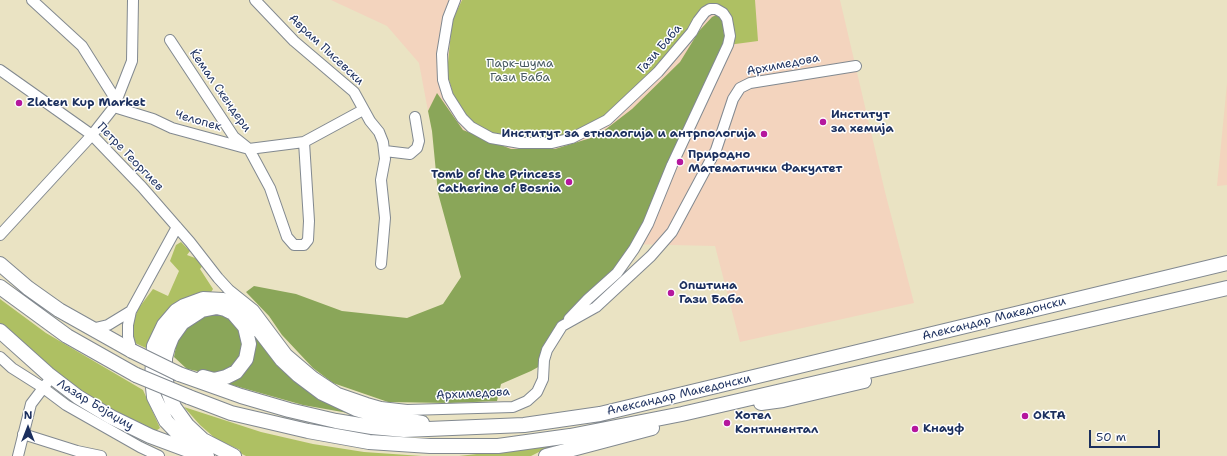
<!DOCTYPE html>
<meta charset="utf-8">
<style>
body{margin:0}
#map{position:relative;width:1227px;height:456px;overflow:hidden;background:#eae3c3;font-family:"Shantell Sans",sans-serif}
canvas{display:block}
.north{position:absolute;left:8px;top:408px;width:40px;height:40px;-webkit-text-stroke:3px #fff;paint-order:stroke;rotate:0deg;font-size:11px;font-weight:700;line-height:16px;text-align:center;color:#1b2f5e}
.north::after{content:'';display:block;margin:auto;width:14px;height:18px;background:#1b2f5e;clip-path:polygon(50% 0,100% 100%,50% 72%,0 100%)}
.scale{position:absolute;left:1089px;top:430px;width:71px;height:18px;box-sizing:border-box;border:2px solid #1b2f5e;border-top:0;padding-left:5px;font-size:12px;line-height:14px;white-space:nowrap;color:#1b2f5e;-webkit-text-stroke:3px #fff;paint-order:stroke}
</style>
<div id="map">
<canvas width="1227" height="456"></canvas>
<div class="north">N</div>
<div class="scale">50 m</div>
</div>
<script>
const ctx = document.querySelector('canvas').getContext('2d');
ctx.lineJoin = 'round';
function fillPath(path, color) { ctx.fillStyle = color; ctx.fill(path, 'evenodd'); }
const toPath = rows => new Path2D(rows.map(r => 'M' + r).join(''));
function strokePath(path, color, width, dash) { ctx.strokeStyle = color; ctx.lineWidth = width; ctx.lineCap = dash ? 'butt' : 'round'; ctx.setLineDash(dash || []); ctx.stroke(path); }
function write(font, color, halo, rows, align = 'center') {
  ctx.font = font + ' "Shantell Sans",sans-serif'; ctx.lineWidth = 3; ctx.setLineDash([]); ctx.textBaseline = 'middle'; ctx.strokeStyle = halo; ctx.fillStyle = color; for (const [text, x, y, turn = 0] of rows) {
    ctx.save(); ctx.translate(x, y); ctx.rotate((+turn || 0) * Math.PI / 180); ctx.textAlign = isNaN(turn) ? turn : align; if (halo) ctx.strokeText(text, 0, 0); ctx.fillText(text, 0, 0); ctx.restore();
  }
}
fillPath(toPath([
 [331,0,840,0,885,192,914,303,740,342,715,246,540,242,459,133,428,111,419,63,387,26],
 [1227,83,1227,185,1217,186]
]), '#f3d4be');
fillPath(toPath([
 [462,0,755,0,758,41,728,45,727,19,710,9,692,32,607,120,558,141,501,140,472,127,457,107,447,73,452,21],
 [181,242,190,251,187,255,195,258,204,264,200,269,213,289,210,294,172,310,155,327,146,348,135,343,132,326,138,309,153,289,168,296,179,271,170,261,176,245],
 [0,299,46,333,143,390,160,428,153,433,110,412,70,386,23,347,0,323],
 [184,407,261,432,313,444,364,452,422,456,246,456,240,453,240,450,216,439,200,425],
 [547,446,547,448,531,456,459,456]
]), '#aec063');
fillPath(toPath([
 [716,15,722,18,725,43,641,230,625,257,607,279,561,321,540,366,531,371,501,384,497,401,449,403,388,402,333,383,313,368,282,335,269,316,246,292,254,286,296,294,342,311,407,318,443,304,461,277,438,193,432,131,428,111,437,93,463,130,511,149,555,149,597,136,632,109,680,62,699,31,712,17],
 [222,313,232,319,246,334,240,363,217,375,187,369,174,357,178,336,203,314],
 [253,331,349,411,348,413,303,405,225,383,248,365]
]), '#8aa659');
const street = toPath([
 [32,0,82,46,116,100],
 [255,0,294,41,354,92,370,121,379,132,383,142,385,159,381,180,385,218,381,264],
 [455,0,448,18,442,54,443,80,448,96,462,118,471,127,491,138,520,143,552,143,572,138,607,120,658,72,692,32,698,21,705,12,710,9,716,9,723,13,727,19,730,36,728,45,672,165,648,224,634,249,617,273,588,299,569,319],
 [170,40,234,137,249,149,270,188,287,237,294,245,304,245,308,240,309,221,304,142],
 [0,70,92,135,142,187,190,242,218,278,229,290,254,310,287,354,314,377,338,393,367,403,381,407,407,410,513,407,527,401,537,392,543,379,544,360,547,350,562,326,596,307,651,256,672,232,716,150,733,99,740,88,750,83,856,66],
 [114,107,153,119,172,128,249,149,304,142,363,110],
 [385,151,410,154,417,148,419,141,415,117],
 [0,235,92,135,114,107,132,61,133,0],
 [91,329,108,325,131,311],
 [132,351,128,337,128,325,131,311,177,227],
 [0,357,12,368,42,387,66,405,140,447,159,456],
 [23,434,77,451,101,456],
 [18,456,31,404,47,383]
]);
const secondary = toPath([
 [0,264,28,288,59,310,132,351],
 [0,287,67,336,136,375],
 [0,331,48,374,78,397,111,417,150,436,196,453],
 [179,374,241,396,289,410,336,421,372,427,404,430,524,425,600,414,1227,263],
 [203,377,214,380,226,377,236,372,246,359,249,344,245,327,233,313,225,309,217,307,202,310,182,323,172,337,168,347,165,358,165,376,168,391,174,407,187,425,203,440,234,456],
 [189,397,231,413,308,431,369,442,430,446,498,446,570,436,682,414,1227,288],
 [761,403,783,400,864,381],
 [207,456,186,442,166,421,154,397,152,378,154,346,164,325,176,311,184,306,203,299,223,300,241,309,249,317,282,360,298,375,322,393,356,409,377,415,422,423],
 [546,456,652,428]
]);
strokePath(street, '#828990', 12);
strokePath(secondary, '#828990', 16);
strokePath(street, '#fff', 10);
strokePath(secondary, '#fff', 14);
const secondaryBridge = toPath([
 [132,351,179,374],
 [136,375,189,397]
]);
strokePath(secondaryBridge, '#828990', 16, []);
strokePath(secondaryBridge, '#fff', 14);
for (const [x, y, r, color] of [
 [19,103,4,"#b5179e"],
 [823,122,4,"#b5179e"],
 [764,134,4,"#b5179e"],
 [680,162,4,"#b5179e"],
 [569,182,4,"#b5179e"],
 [671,293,4,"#b5179e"],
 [1025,416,4,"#b5179e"],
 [727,423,4,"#b5179e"],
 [915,429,4,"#b5179e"]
]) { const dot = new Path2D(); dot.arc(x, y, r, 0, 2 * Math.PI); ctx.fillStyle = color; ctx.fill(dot); strokePath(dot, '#fff', 1.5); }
write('12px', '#1b2f5e', '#fff', [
 ["Гази Баба",660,49,-49],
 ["Аврам Писевски",326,50,43],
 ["Архимедова",783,65,-11],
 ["Ќемал Скендери",220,91,55],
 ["Челопек",198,121,16],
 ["Петре Георгиев",130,157,46],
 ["Александар Македонски",994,319,-14],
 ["Архимедова",473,394,-3],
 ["Александар Македонски",679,395,-13],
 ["Лазар Бојаџиу",95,405,31]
]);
write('12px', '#475a60', '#fff', [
 ["Парк-шума",520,64],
 ["Гази Баба",520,78]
]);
write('bold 12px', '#1b2f5e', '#fff', [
 ["Zlaten Kup Market",27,103],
 ["Институт",831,115],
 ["за хемија",831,129],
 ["Институт за етнологија и антрпологија",756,134,"right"],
 ["Природно",688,155],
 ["Математички Факултет",688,169],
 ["Tomb of the Princess",561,175,"right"],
 ["Catherine of Bosnia",561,189,"right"],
 ["Општина",679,286],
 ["Гази Баба",679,300],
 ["Хотел",735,416],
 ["Континентал",735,430],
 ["ОКТА",1033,416],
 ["Кнауф",923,429]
], 'left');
</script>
